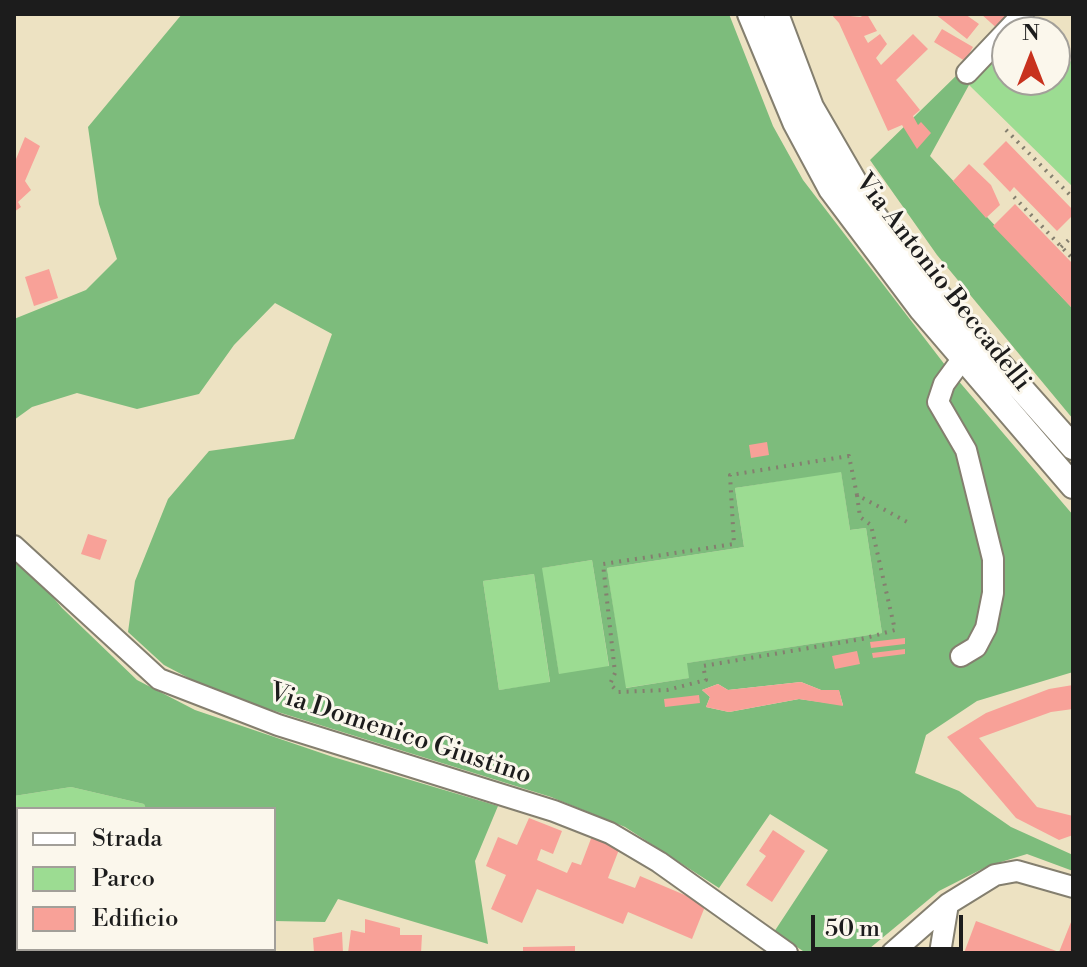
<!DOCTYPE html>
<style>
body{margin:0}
#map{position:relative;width:1087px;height:967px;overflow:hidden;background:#ede2c2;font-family:"Libre Bodoni",serif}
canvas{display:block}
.frame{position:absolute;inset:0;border:16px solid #1c1c1c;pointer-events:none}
.legend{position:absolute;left:16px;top:807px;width:260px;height:144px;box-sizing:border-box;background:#fbf7ec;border:2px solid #a29f99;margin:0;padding:10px 14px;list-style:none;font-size:24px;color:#1c1c1c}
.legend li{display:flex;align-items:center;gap:16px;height:40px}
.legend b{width:40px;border:2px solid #a29f99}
.north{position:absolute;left:991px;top:16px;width:80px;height:80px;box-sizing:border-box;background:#fbf7ec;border:2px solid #a29f99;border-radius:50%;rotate:0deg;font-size:22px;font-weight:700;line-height:32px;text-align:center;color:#1c1c1c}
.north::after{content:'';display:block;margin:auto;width:28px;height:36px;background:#c8321e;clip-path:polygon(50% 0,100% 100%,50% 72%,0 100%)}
.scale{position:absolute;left:811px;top:915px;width:152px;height:36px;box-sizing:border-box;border:4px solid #1c1c1c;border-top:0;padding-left:10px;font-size:24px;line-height:28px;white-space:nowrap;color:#1c1c1c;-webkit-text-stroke:6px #fbf7ec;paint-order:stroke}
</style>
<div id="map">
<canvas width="1087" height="967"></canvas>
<div class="frame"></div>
<ul class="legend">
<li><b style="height:10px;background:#fff"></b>Strada</li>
<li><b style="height:22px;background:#9cdc92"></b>Parco</li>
<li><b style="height:22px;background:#f8a198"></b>Edificio</li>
</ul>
<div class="north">N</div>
<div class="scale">50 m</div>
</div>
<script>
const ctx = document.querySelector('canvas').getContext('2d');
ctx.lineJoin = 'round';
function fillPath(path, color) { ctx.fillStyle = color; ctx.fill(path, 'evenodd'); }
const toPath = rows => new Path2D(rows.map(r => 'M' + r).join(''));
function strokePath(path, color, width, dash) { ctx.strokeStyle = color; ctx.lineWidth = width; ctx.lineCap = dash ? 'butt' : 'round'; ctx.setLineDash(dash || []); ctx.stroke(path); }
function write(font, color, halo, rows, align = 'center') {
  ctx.font = font + ' "Libre Bodoni",serif'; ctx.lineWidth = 6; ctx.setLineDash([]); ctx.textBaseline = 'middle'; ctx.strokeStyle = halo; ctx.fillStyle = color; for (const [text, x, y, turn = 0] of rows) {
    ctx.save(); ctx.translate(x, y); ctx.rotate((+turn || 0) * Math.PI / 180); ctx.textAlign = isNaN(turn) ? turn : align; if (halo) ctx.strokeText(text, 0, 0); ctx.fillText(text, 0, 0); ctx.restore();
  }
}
fillPath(toPath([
 [1055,45,1073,64,1073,187,969,85,1007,46,1007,80,1055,80],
 [841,471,850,530,866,528,882,633,688,663,690,678,625,688,607,568,744,547,735,488],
 [592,560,609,667,559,675,541,568],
 [534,574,550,683,499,690,483,581],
 [71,787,144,804,146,809,18,809,18,827,14,827,14,796]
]), '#9cdc92');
fillPath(toPath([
 [182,14,729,14,773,126,803,180,945,365,1073,515,1073,672,977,701,926,735,915,773,959,791,1011,827,1073,855,1073,871,1027,854,988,866,939,891,864,953,806,953,774,932,828,850,770,814,719,888,625,827,551,797,217,693,164,665,128,632,135,581,168,499,209,451,294,439,332,334,275,303,234,345,199,394,137,409,77,393,32,407,14,420,14,319,86,290,117,259,99,204,88,127],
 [841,472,850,530,866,528,882,633,687,663,689,678,626,688,607,568,744,547,735,488],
 [592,560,609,666,559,674,542,568],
 [534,574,550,682,499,690,483,581],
 [801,682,821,690,839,691,843,705,799,699,729,712,706,707,710,697,702,690,718,684,728,690],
 [960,72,969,85,930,156,1073,309,1073,419,937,255,870,160],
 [14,556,21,559,62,608,137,680,195,710,333,757,498,806,475,861,488,944,338,899,325,922,274,921,274,809,146,809,144,804,71,787,14,796]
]), '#7dbc7c');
fillPath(toPath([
 [831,14,860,17,867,14,877,31,864,36,868,43,880,34,887,44,876,58,881,65,913,34,928,49,896,80,920,110,913,116,918,125,921,122,931,133,917,149,902,125,888,131,839,23],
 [935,14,965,14,979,24,967,39],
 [981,14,1022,14,1000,31],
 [942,29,973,47,965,61,934,42],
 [25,137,40,146,25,181,31,190,18,202,21,207,14,212,14,164],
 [1006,141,1073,210,1073,215,1057,231,1014,187,1010,192,983,164],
 [969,164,991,185,1000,205,986,218,953,181],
 [1015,204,1073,264,1073,309,993,226],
 [49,269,58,298,34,306,25,277],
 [767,442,769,455,751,458,749,445],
 [88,534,107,540,100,560,81,554],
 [905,638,905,644,871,648,870,642],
 [905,649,905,654,873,658,872,653],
 [857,651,860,664,835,669,832,656],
 [801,682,821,690,839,690,843,706,799,699,729,712,706,707,710,697,702,690,718,684,728,690],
 [1073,685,1073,709,1051,712,979,738,1037,807,1073,816,1073,835,1059,840,1016,818,947,737,986,713,1049,689],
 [699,695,700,703,665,707,664,699],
 [529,818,562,831,553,854,541,849,537,860,567,873,572,862,581,865,592,836,620,847,608,878,635,888,640,876,706,904,692,939,628,912,623,924,537,889,522,923,491,909,506,875,486,866,498,837,517,845],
 [773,830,805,851,772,902,746,885,766,856,759,851],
 [14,839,18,839,18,898,14,898],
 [1073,917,1073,953,964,953,976,921,1059,952],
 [365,919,400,928,400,935,422,935,421,953,348,953,351,930,365,933],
 [342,932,343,953,314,953,313,938],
 [14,942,18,942,18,949,203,949,203,953,14,953],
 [575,946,575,953,523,953,523,947]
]), '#f8a198');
const minor = toPath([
 [967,73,1023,14],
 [14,546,159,679,278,725,554,811,610,833,659,862,787,953],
 [961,656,976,647,986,628,993,593,993,559,966,450,938,402,944,384,963,358],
 [892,953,948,904,995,875,1017,871,1073,887],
 [940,953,948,904]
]);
const major = toPath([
 [750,14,795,122,831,189,922,310,1073,486],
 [776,14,811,107,873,214,906,259,1073,447]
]);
strokePath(minor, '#847f6f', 24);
strokePath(major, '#847f6f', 28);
strokePath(toPath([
 [1006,130,1073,198],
 [1014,197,1073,259],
 [1061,247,1073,236],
 [857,495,860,517,871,525,895,630,862,639,703,666,706,680,667,690,618,692,610,684,615,673,603,564,734,544,730,475,849,456,857,495,911,524]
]), '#847f6f', 4, [2, 6]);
strokePath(minor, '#fff', 20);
strokePath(major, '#fff', 24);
write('26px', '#1c1c1c', '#fbf7ec', [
 ["Via Antonio Beccadelli",942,283,52],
 ["Via Domenico Giustino",400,735,18]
]);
</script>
